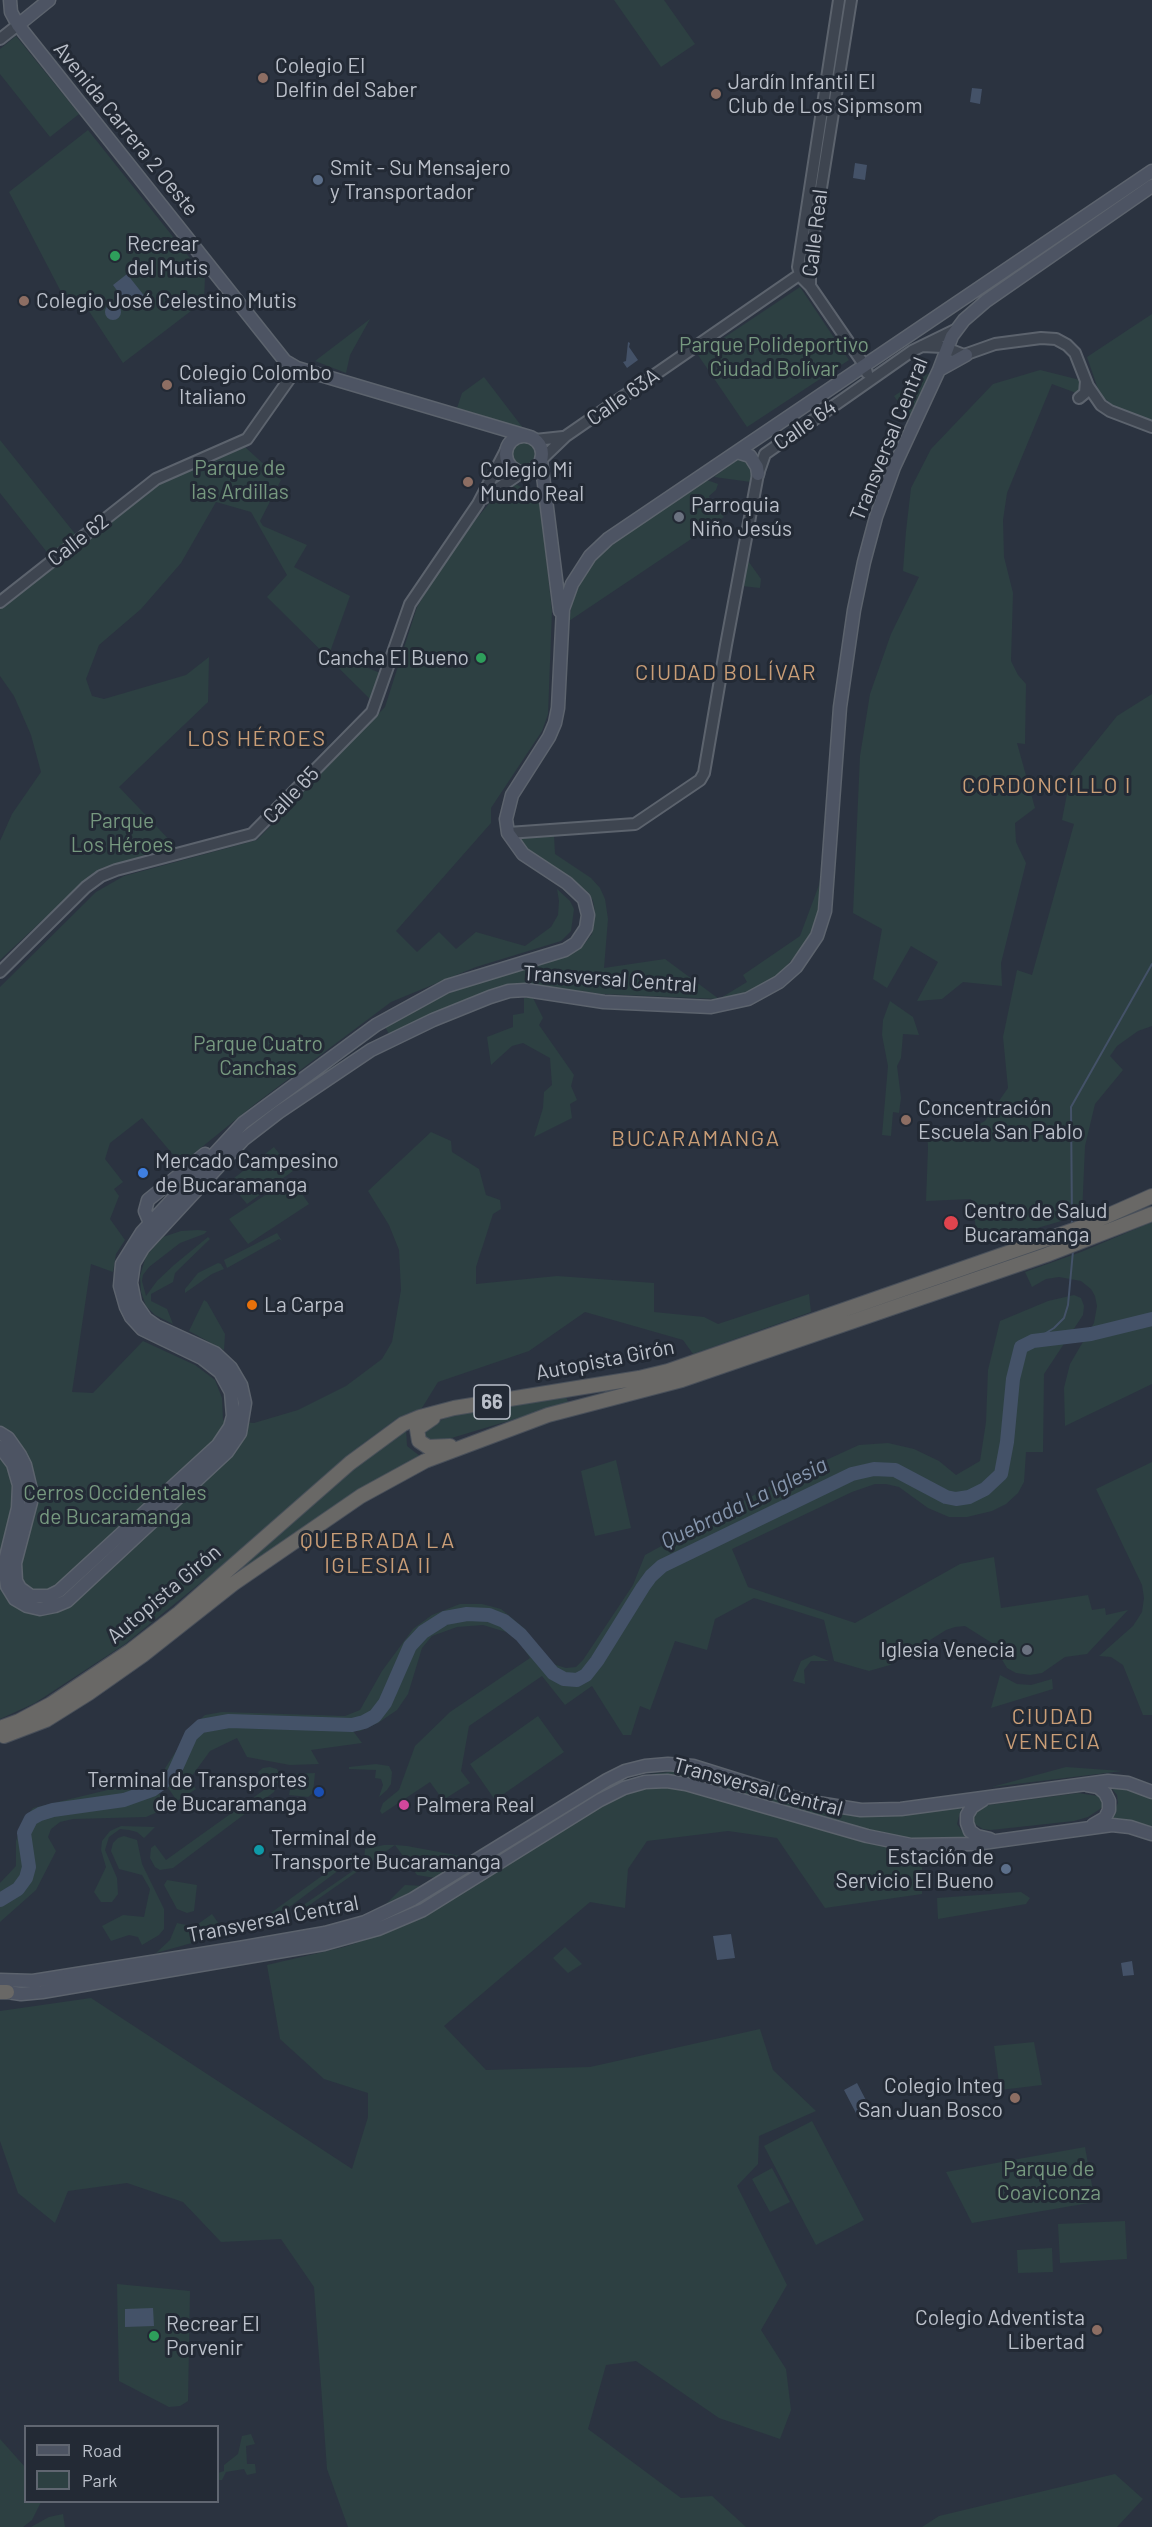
<!DOCTYPE html>
<meta charset="utf-8">
<style>
body{margin:0}
#map{position:relative;width:1152px;height:2527px;overflow:hidden;background:#2b3340;font-family:Barlow,sans-serif}
canvas{display:block}
.legend{position:absolute;left:24px;top:2425px;width:195px;height:78px;box-sizing:border-box;background:#232a35;border:2px solid #606671;margin:0;padding:8px 10px;list-style:none;font-size:18px;color:#bbc0ca}
.legend li{display:flex;align-items:center;gap:12px;height:30px}
.legend b{width:30px;border:2px solid #606671}
</style>
<div id="map">
<canvas width="1152" height="2527"></canvas>
<ul class="legend">
<li><b style="height:8px;background:#4d5463"></b>Road</li>
<li><b style="height:16px;background:#2d4042"></b>Park</li>
</ul>
</div>
<script>
const ctx = document.querySelector('canvas').getContext('2d');
ctx.lineJoin = 'round';
function fillPath(path, color) { ctx.fillStyle = color; ctx.fill(path, 'evenodd'); }
const toPath = rows => new Path2D(rows.map(r => 'M' + r).join(''));
function strokePath(path, color, width, dash) { ctx.strokeStyle = color; ctx.lineWidth = width; ctx.lineCap = dash ? 'butt' : 'round'; ctx.setLineDash(dash || []); ctx.stroke(path); }
function write(font, color, halo, rows, align = 'center') {
  ctx.font = font + ' Barlow,sans-serif'; ctx.lineWidth = 6; ctx.setLineDash([]); ctx.textBaseline = 'middle'; ctx.strokeStyle = halo; ctx.fillStyle = color; for (const [text, x, y, turn = 0] of rows) {
    ctx.save(); ctx.translate(x, y); ctx.rotate((+turn || 0) * Math.PI / 180); ctx.textAlign = isNaN(turn) ? turn : align; if (halo) ctx.strokeText(text, 0, 0); ctx.fillText(text, 0, 0); ctx.restore();
  }
}
fillPath(toPath([
 [614,0,664,0,695,44,661,67],
 [16,36,79,114,50,137,0,74,0,49],
 [88,130,205,277,204,301,123,363,83,302,70,309,9,192],
 [800,287,849,360,747,427,698,355],
 [1152,314,1152,422,1116,408,1104,398,1098,389,1087,357],
 [370,319,350,355,346,373,315,361],
 [1040,370,1080,380,1080,385,1079,394,1052,384,1007,493,1003,520,1004,557,1013,593,1011,661,1018,675,1026,684,1025,744,1017,743,1035,808,1015,823,1016,842,1026,863,1001,963,1002,986,963,982,942,999,917,1001,938,962,911,946,887,988,873,979,882,929,853,913,860,756,870,694,891,634,919,577,903,571,906,531,911,488,931,449,993,384],
 [932,371,909,418,894,396],
 [484,377,523,428,457,408,462,393],
 [0,440,76,535,50,556,0,493],
 '511 454a12 12 0 1 1 24 0a12 12 0 1 1-24 0Z',
 [245,447,281,480,260,521,263,526,307,545,294,567,350,596,330,652,380,673,370,699,267,597,287,575,251,512,216,502,181,563,141,609,99,645,86,679,92,696,104,699,186,675,209,657,208,702,119,787,177,848,102,868,92,874,0,960,0,841,12,814,41,772,31,735,14,696,0,676,0,608,157,484],
 [742,456,753,468,751,482,714,477],
 [707,480,718,484,716,490,709,496,711,502,724,517,569,621,572,603,580,584,599,555,621,537],
 [513,483,539,495,552,611,548,714,542,731,491,808,491,823,396,931,417,952,439,932,456,949,476,932,525,946,551,927,558,915,559,901,557,889,570,901,574,909,571,931,561,941,476,967,391,1002,255,1104,181,1164,142,1118,110,1143,105,1159,123,1182,114,1189,119,1196,110,1219,125,1240,116,1254,113,1272,91,1264,72,1392,93,1393,143,1341,195,1365,215,1380,222,1398,223,1420,254,1423,298,1410,346,1386,382,1359,392,1342,401,1290,399,1250,389,1225,368,1191,431,1132,451,1141,452,1152,479,1169,486,1195,500,1200,501,1209,493,1214,476,1267,476,1284,557,1276,654,1283,654,1312,704,1317,718,1324,809,1294,811,1312,693,1354,683,1340,585,1312,529,1351,438,1382,422,1408,399,1417,361,1445,225,1563,125,1644,35,1703,0,1719,0,987,96,892,124,876,257,840,385,707,417,607,456,543,493,499],
 [746,558,761,579,760,588,742,586],
 [1152,694,1152,1026,1138,1031,1117,1046,1110,1056,1123,1070,1095,1104,1085,1146,1082,1215,979,1245,971,1199,926,1201,928,1148,927,1128,949,1140,985,1121,1008,1088,1003,1037,1017,970,1032,975,1074,824,1062,820,1071,773,1117,716],
 [554,835,555,854,591,878,600,888,605,899,608,919,604,968,665,959,719,999,747,982,743,975,800,936,819,885,826,842,821,901,817,922,807,943,779,974,753,991,735,997,719,999,602,994,541,986,512,986,490,990,451,1005,389,1034,385,1027,426,1002,473,984,569,955,582,947,592,934,595,912,593,901,589,893,523,847,516,837],
 [524,998,533,998,543,1018,539,1025,574,1075,571,1086,577,1100,570,1104,572,1118,534,1137,543,1108,544,1092,552,1085,550,1058,523,1043,512,1046,491,1065,487,1037,513,1027,513,1015,524,1013],
 [890,1001,913,1017,919,1035,903,1034,901,1058,897,1066,901,1098,899,1113,893,1112,891,1136,882,1135,888,1066,882,1035,883,1020],
 [274,1147,293,1171,247,1204,229,1182],
 [291,1178,309,1204,248,1244,229,1219],
 [1152,1222,1152,1384,1065,1426,1064,1388,1070,1364,1094,1323,1097,1306,1095,1296,1091,1289,1081,1281,1059,1277,1046,1279,1032,1287,1025,1272,1081,1252],
 [198,1230,207,1231,204,1234,180,1243,149,1267,143,1275,142,1281,146,1296,157,1281,174,1265,208,1237,210,1239,175,1273,173,1282,151,1294,151,1301,167,1309,173,1324,155,1315,146,1306,141,1292,140,1276,146,1256,163,1237,181,1231],
 [277,1233,282,1241,279,1239,227,1268,224,1260],
 [218,1263,221,1264,224,1269,212,1274,185,1293,185,1289,198,1273],
 [1074,1295,1081,1298,1084,1306,1083,1315,1044,1374,1043,1452,1026,1452,1024,1482,1018,1493,1006,1504,992,1511,967,1517,949,1517,928,1508,899,1487,886,1484,875,1484,852,1492,732,1549,748,1587,855,1623,960,1564,994,1557,1001,1608,1088,1595,1092,1610,1105,1608,1106,1615,1128,1610,1087,1654,1065,1657,1042,1673,1030,1675,1016,1673,1007,1668,992,1643,965,1626,955,1627,946,1630,890,1665,869,1671,834,1661,824,1620,754,1598,715,1619,707,1650,675,1641,650,1710,640,1706,631,1735,623,1735,592,1686,565,1705,542,1676,469,1726,461,1771,470,1783,443,1800,430,1782,382,1814,380,1811,383,1803,399,1790,415,1746,450,1712,530,1658,519,1642,506,1632,483,1625,457,1627,432,1636,422,1648,408,1694,397,1710,378,1723,360,1731,353,1731,362,1743,311,1750,319,1764,290,1765,247,1757,237,1738,210,1751,189,1780,196,1789,177,1801,160,1776,191,1728,205,1715,222,1712,345,1716,360,1710,382,1671,413,1629,432,1615,460,1604,482,1604,501,1609,524,1628,553,1664,566,1668,576,1667,583,1660,633,1585,645,1555,776,1483,859,1445,888,1443,914,1449,939,1461,956,1475,980,1461,986,1422,988,1370,1000,1321,1048,1301],
 [204,1300,207,1302,225,1334,224,1350,189,1331],
 [566,1395,568,1403,445,1440,432,1442,424,1438,423,1428,451,1416],
 [406,1428,407,1446,420,1456,354,1493,214,1588,344,1475],
 [616,1460,631,1528,595,1536,581,1471],
 [1152,1462,1152,1715,1143,1715,1123,1665,1111,1657,1099,1656,1133,1626,1142,1612,1144,1598,1142,1585,1096,1489],
 [814,1655,829,1661,811,1661,804,1670,805,1684,793,1681,801,1661],
 [1000,1675,1017,1684,1031,1685,1052,1679,1053,1689,991,1708],
 [538,1716,564,1752,495,1800,470,1764],
 [376,1764,389,1766,392,1772,391,1784,387,1790,379,1797,383,1785,381,1779,375,1778,376,1770,349,1769,349,1767],
 [270,1767,277,1769,280,1777,274,1792,173,1868,160,1870,155,1867,150,1858,151,1848,155,1845,166,1860,268,1787,258,1772,263,1768],
 [1066,1767,1122,1771,992,1787],
 [678,1771,698,1772,834,1812,854,1815,962,1805,957,1824,962,1831,975,1840,917,1840,893,1837,754,1800,698,1781,650,1774],
 [315,1773,313,1793,308,1797,289,1795,293,1774],
 [149,1780,169,1807,146,1817,73,1819,60,1822,51,1829,48,1837,56,1851,36,1890,0,1922,0,1883,16,1866,16,1841,23,1820,33,1808],
 [649,1785,671,1786,922,1850,922,1894,825,1908,777,1838,728,1831,647,1841,628,1869,625,1908,590,1902,444,2026,486,2070,590,2067,760,2029,773,2070,816,2111,759,2136,758,2164,737,2186,787,2285,761,2330,786,2369,791,2410,780,2439,719,2418,636,2361,606,2365,588,2429,681,2498,712,2496,746,2527,348,2527,327,2469,314,2287,281,2239,221,2242,183,2202,127,2183,68,2191,55,2223,18,2193,0,2141,0,2011,91,1998,352,2169,368,2117,368,2093,324,2079,280,2039,267,1965,344,1947,389,1932,424,1917,603,1804,627,1791],
 [1110,1786,1125,1786,1152,1797,1152,1827,1129,1820,1109,1820,1118,1803,1117,1795],
 [1078,1793,1098,1796,1103,1798,1106,1805,1088,1817,1074,1821,991,1830,983,1829,973,1823,973,1814,988,1805],
 [121,1826,155,1827,144,1838,137,1832,129,1830,120,1829,109,1837,105,1850,117,1878,118,1894,112,1902,101,1902,94,1892,106,1867,101,1850,102,1841,110,1831],
 [124,1836,137,1840,142,1864,164,1909,164,1929,159,1935,142,1945,138,1937,129,1935,111,1941,102,1926,123,1915,144,1917,150,1889,142,1875,119,1869,111,1851,113,1843,118,1838],
 [384,1845,396,1845,407,1846,466,1857,435,1878,417,1875,395,1845,301,1911,299,1908,360,1866,364,1860,365,1849],
 [352,1854,356,1860,354,1863,343,1867,272,1920,268,1915],
 [167,1880,197,1885,194,1911,187,1913,177,1909,164,1885],
 [405,1885,423,1886,386,1904],
 [1021,1892,1030,1898,1026,1904,938,1919,937,1898],
 [212,1914,221,1927,206,1939,156,1953,170,1940,177,1923,191,1926,198,1924],
 [565,1947,582,1964,568,1973,553,1958],
 [1034,2042,1042,2085,1000,2090,994,2046],
 [812,2121,864,2220,816,2245,764,2146],
 [1085,2147,1095,2202,972,2223,946,2172],
 [772,2168,790,2202,770,2212,752,2179],
 [1125,2221,1127,2259,1060,2263,1058,2224],
 [1052,2248,1053,2272,1018,2273,1017,2250],
 [117,2284,190,2291,188,2401,180,2406,169,2407,119,2381],
 [251,2434,255,2444,246,2446,247,2464,255,2464,256,2473,247,2475,244,2469,226,2472,222,2480,218,2480,218,2473,224,2471,224,2465,238,2454,242,2436],
 [0,2439,25,2467,26,2502,41,2502,32,2520,23,2527,0,2527],
 [1115,2474,1143,2499,1117,2527,922,2527,939,2516],
 [63,2514,65,2527,31,2527,49,2517]
]), '#2d4042');
fillPath(toPath([
 [972,88,982,89,980,104,970,102],
 [855,163,867,165,865,180,853,178],
 [127,274,146,298,131,309,113,285],
 '105 312a8 8 0 1 1 16 0a8 8 0 1 1-16 0Z',
 [628,342,630,343,629,347,638,360,627,368,623,362,626,361],
 [731,1934,735,1958,717,1960,713,1936],
 [1132,1961,1134,1975,1123,1976,1121,1963],
 [857,2083,870,2108,857,2115,844,2090],
 [153,2308,154,2326,125,2327,125,2309]
]), '#445268');
strokePath(toPath([
 [1072,1224,1071,1107,1152,964],
 [1033,1341,1054,1328,1064,1318,1068,1305,1073,1251]
]), '#445268', 2);
strokePath(toPath([
 [0,1900,18,1889,26,1878,29,1867,24,1833,31,1819,40,1814,53,1810,124,1800,152,1790,173,1775,191,1735,201,1726,229,1721,352,1725,364,1722,375,1716,385,1703,410,1646,423,1632,445,1618,467,1614,489,1615,504,1621,521,1635,553,1673,564,1679,577,1680,586,1675,597,1661,643,1587,651,1576,662,1566,852,1474,874,1469,895,1470,946,1497,956,1499,969,1497,985,1489,1001,1474,1007,1442,1013,1379,1021,1347,1033,1341,1091,1334,1152,1319]
]), '#445268', 14);
const tertiary = toPath([
 [839,0,798,267,801,277,810,286,865,366,867,373],
 [0,39,18,25],
 [810,286,810,257,851,0],
 [922,346,943,347,964,355,995,344,1041,338,1056,339,1067,345,1075,353,1088,386,1101,405,1110,411,1152,427],
 [1079,398,1085,393,1086,381],
 [535,440,563,437],
 [541,460,566,436,799,275],
 [484,498,522,472],
 [0,602,156,479,247,439,297,368],
 [508,833,635,824,700,780,704,773,726,645,758,474,765,454,912,351,955,330],
 [0,972,86,887,101,876,116,870,252,834,372,712,410,604,478,504,506,450]
]);
const secondary = toPath([
 [10,0,11,12,18,25,285,361,297,368,530,437],
 [18,25,49,0],
 [939,370,966,355],
 '506 454a18 18 0 1 1 36 0a18 18 0 1 1-36 0Z',
 [737,452,750,456,757,467,758,474],
 [541,460,560,611],
 [155,1228,150,1223,145,1211,148,1200,205,1154],
 [0,1433,8,1438,20,1455,25,1465,31,1490,31,1502,15,1563,16,1581,20,1588,31,1596,49,1596,59,1591,218,1445,230,1427,233,1416,231,1392,220,1372,202,1358,142,1329,131,1317,126,1307,120,1286,122,1264,142,1232,243,1123,376,1025,447,986,565,950,576,943,586,928,588,915,584,899,567,883,523,854,508,833,506,819,512,795,549,737,555,723,558,708,563,609,572,584,590,556,608,539,1152,171],
 [0,1447,13,1464,19,1485,18,1508,4,1565,7,1586,15,1599,27,1606,40,1609,55,1606,67,1601,227,1452,240,1433,245,1403,241,1385,231,1368,215,1353,156,1326,146,1319,135,1303,131,1283,134,1263,143,1248,244,1139,279,1112,371,1050,433,1020,490,997,509,991,526,990,604,1002,711,1007,748,999,779,982,796,967,817,936,825,911,840,707,854,610,864,562,876,517,894,467,939,370,952,336,964,320,986,301,1152,186],
 [1087,1785,1098,1787,1105,1793,1109,1801,1109,1810,1105,1818,1093,1825],
 [983,1800,972,1807,967,1815,967,1823,970,1831,977,1836,990,1839],
 [0,1980,33,1981,239,1948,325,1933,365,1922,413,1899,607,1780,625,1771,645,1766,668,1764,693,1766,805,1801,861,1810,901,1809,1108,1781,1128,1783,1152,1792],
 [0,1991,21,1994,42,1992,324,1944,378,1929,423,1910,600,1800,624,1788,645,1782,667,1781,686,1784,867,1836,911,1845,975,1844,1112,1825,1130,1827,1152,1834]
]);
const trunk = toPath([
 [433,1418,417,1429,419,1441,428,1447,450,1446],
 [0,1728,19,1721,51,1704,130,1651,179,1613,350,1463,403,1424,420,1417,454,1408,639,1378,668,1371,1082,1227,1152,1196],
 [4,1736,46,1720,89,1693,143,1655,233,1584,361,1496,425,1461,548,1415,682,1380,1046,1255,1152,1214],
 [0,1992,7,1992]
]);
strokePath(tertiary, '#5c636d', 14);
strokePath(secondary, '#5c636d', 15);
strokePath(trunk, '#49505a', 16);
strokePath(tertiary, '#3e4550', 10);
strokePath(secondary, '#4d5463', 12);
strokePath(trunk, '#696866', 14);
for (const [x, y, r, color] of [
 [263,78,6,"#8d6e63"],
 [716,94,6,"#8d6e63"],
 [318,180,6,"#5c6f8a"],
 [115,256,6,"#2e9e5b"],
 [24,301,6,"#8d6e63"],
 [167,385,6,"#8d6e63"],
 [468,482,6,"#8d6e63"],
 [679,517,6,"#6b7280"],
 [481,658,6,"#2e9e5b"],
 [906,1120,6,"#8d6e63"],
 [143,1173,6,"#3f7fe0"],
 [951,1223,8,"#e0444e"],
 [252,1305,6,"#e8710a"],
 [1027,1650,6,"#6b7280"],
 [319,1792,6,"#1a4fb4"],
 [404,1805,6,"#d1479c"],
 [259,1850,6,"#0f9aa8"],
 [1006,1869,6,"#5c6f8a"],
 [1015,2098,6,"#8d6e63"],
 [1097,2330,6,"#8d6e63"],
 [154,2336,6,"#2e9e5b"]
]) { const dot = new Path2D(); dot.arc(x, y, r, 0, 2 * Math.PI); ctx.fillStyle = color; ctx.fill(dot); strokePath(dot, '#232a35', 2); }
for (const [x, y, w] of [
 [492,1402,36]
]) { const box = new Path2D(); box.roundRect(x - w / 2, y - 17, w, 34, 4.5); ctx.fillStyle = '#232a35'; ctx.fill(box); strokePath(box, '#bbc0ca', 1.5); }
write('bold 20px', '#bbc0ca', null, [
 ["66",492,1402]
]);
write('21px', '#bbc0ca', '#232a35', [
 ["Colegio El",275,66],
 ["Delfin del Saber",275,90],
 ["Jardín Infantil El",728,82],
 ["Club de Los Sipmsom",728,106],
 ["Smit - Su Mensajero",330,168],
 ["y Transportador",330,192],
 ["Recrear",127,244],
 ["del Mutis",127,268],
 ["Colegio José Celestino Mutis",36,301],
 ["Colegio Colombo",179,373],
 ["Italiano",179,397],
 ["Colegio Mi",480,470],
 ["Mundo Real",480,494],
 ["Parroquia",691,505],
 ["Niño Jesús",691,529],
 ["Cancha El Bueno",469,658,"right"],
 ["Concentración",918,1108],
 ["Escuela San Pablo",918,1132],
 ["Mercado Campesino",155,1161],
 ["de Bucaramanga",155,1185],
 ["Centro de Salud",964,1211],
 ["Bucaramanga",964,1235],
 ["La Carpa",264,1305],
 ["Iglesia Venecia",1015,1650,"right"],
 ["Terminal de Transportes",307,1780,"right"],
 ["de Bucaramanga",307,1804,"right"],
 ["Palmera Real",416,1805],
 ["Terminal de",271,1838],
 ["Transporte Bucaramanga",271,1862],
 ["Estación de",994,1857,"right"],
 ["Servicio El Bueno",994,1881,"right"],
 ["Colegio Integ",1003,2086,"right"],
 ["San Juan Bosco",1003,2110,"right"],
 ["Colegio Adventista",1085,2318,"right"],
 ["Libertad",1085,2342,"right"],
 ["Recrear El",166,2324],
 ["Porvenir",166,2348]
], 'left');
write('21px', '#bbc0ca', '#232a35', [
 ["Avenida Carrera 2 Oeste",126,129,51],
 ["Calle Real",815,233,-83],
 ["Calle 63A",623,397,-35],
 ["Calle 64",805,425,-35],
 ["Transversal Central",889,439,-68],
 ["Calle 62",78,540,-38],
 ["Calle 65",291,795,-46],
 ["Transversal Central",610,979,4],
 ["Autopista Girón",605,1360,-11],
 ["Autopista Girón",164,1594,-40],
 ["Transversal Central",758,1787,15],
 ["Transversal Central",273,1919,-11]
]);
write('21px', '#76987f', '#232a35', [
 ["Parque Polideportivo",774,345],
 ["Ciudad Bolívar",774,369],
 ["Parque de",240,468],
 ["las Ardillas",240,492],
 ["Parque",122,821],
 ["Los Héroes",122,845],
 ["Parque Cuatro",258,1044],
 ["Canchas",258,1068],
 ["Cerros Occidentales",115,1493],
 ["de Bucaramanga",115,1517],
 ["Parque de",1049,2169],
 ["Coaviconza",1049,2193]
]);
ctx.letterSpacing = '1.5px';
write('22px', '#ca9e77', '#232a35', [
 ["CIUDAD BOLÍVAR",726,673],
 ["LOS HÉROES",257,739],
 ["CORDONCILLO I",1047,786],
 ["BUCARAMANGA",696,1139],
 ["QUEBRADA LA",378,1541],
 ["IGLESIA II",378,1566],
 ["CIUDAD",1053,1717],
 ["VENECIA",1053,1742]
]);
ctx.letterSpacing = '0px';
write('italic 22px', '#8696ad', '#232a35', [
 ["Quebrada La Iglesia",744,1503,-26]
]);
</script>
